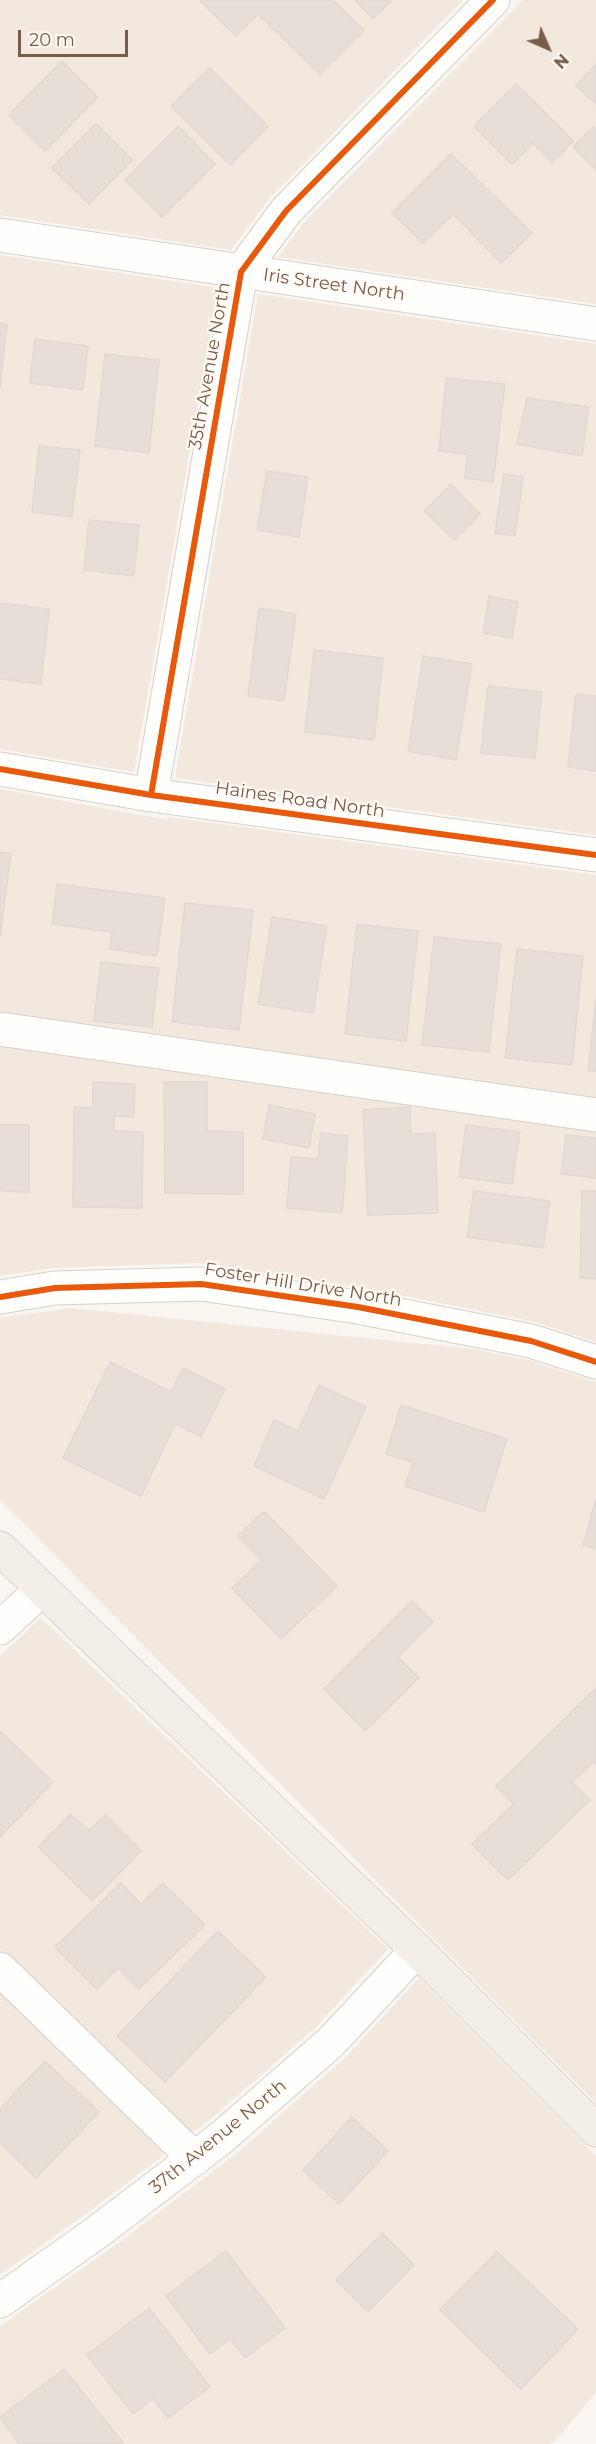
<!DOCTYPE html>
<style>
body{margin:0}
#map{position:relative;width:596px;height:2444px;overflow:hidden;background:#f9f5f0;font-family:Montserrat,sans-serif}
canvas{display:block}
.north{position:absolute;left:518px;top:18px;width:60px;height:60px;-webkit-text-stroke:4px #fffaf3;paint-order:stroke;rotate:135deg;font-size:16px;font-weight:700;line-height:24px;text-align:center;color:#7a5c4d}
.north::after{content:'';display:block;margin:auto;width:21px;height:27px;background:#7a5c4d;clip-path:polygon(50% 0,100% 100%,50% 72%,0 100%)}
.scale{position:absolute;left:18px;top:30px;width:110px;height:27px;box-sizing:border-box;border:3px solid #7a5c4d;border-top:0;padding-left:8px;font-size:18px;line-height:21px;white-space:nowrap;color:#7a5c4d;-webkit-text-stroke:4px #fffaf3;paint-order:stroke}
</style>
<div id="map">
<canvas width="596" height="2444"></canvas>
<div class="north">N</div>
<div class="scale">20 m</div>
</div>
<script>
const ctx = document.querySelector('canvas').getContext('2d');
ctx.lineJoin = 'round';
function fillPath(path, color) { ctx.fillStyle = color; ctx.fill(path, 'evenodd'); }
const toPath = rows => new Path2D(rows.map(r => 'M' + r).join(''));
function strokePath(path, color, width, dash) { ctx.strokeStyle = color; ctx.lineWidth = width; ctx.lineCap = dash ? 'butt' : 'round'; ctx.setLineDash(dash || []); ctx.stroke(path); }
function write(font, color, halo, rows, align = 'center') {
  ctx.font = font + ' Montserrat,sans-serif'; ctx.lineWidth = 4.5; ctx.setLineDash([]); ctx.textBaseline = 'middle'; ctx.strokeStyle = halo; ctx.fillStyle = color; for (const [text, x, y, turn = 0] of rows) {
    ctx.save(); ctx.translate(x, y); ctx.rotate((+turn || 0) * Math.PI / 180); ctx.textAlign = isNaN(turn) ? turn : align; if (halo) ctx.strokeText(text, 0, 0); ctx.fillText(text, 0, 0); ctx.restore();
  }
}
fillPath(toPath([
 [0,0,463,0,271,197,231,250,0,215],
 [523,0,596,0,596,304,278,257,302,225],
 [0,255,218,288,134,772,0,749],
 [258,294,596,344,596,835,175,778],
 [0,789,167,820,168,817,596,875,596,1342,532,1321,359,1287,199,1263,52,1268,0,1276],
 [71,1308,472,1349,528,1360,596,1382,596,2103,0,1500,0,1318],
 [41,1618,388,1949,316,2027,207,2122,87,2213,0,2275,0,1656],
 [419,1978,596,2156,596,2392,558,2438,551,2444,0,2444,0,2326,113,2247,236,2154,345,2058]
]), '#f2e8de');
const building = toPath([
 [199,0,333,0,364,30,320,74,258,14,236,36,199,0],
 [355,0,392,0,373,19,355,0],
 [62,61,98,97,45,151,9,115,62,61],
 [596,64,596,104,576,86,596,64],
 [210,68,268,126,230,165,171,106,210,68],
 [516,84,574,141,552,162,533,143,512,164,474,126,516,84],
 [96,124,132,160,89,204,52,168,96,124],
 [178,126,215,164,162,217,125,180,178,126],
 [593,127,596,130,596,170,573,147,593,127],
 [451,154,532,233,501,263,453,214,423,243,392,213,451,154],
 [0,323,7,324,0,388,0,323],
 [35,339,88,346,83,390,30,383,35,339],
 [105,354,159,360,149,453,95,446,105,354],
 [446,378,505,384,493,482,465,478,467,454,439,451,446,378],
 [527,398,589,407,582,456,517,444,527,398],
 [39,446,80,450,72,517,32,512,39,446],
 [267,471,308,477,299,537,257,530,267,471],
 [504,474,523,477,515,536,495,533,504,474],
 [451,484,480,514,454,540,424,511,451,484],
 [89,520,139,525,134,576,84,570,89,520],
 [489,596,518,602,512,638,483,633,489,596],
 [0,603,49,609,41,684,0,679,0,603],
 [259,608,296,614,284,701,248,696,259,608],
 [314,650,383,658,374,740,305,732,314,650],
 [423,656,472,664,456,760,408,751,423,656],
 [488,686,542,692,535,758,481,753,488,686],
 [576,694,596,696,596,771,568,767,576,694],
 [0,852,11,854,0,936,0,852],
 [57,884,165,898,157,956,110,949,112,932,52,924,57,884],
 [185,903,253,910,239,1030,172,1022,185,903],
 [272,917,327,926,313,1013,258,1004,272,917],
 [357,924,418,931,406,1041,345,1034,357,924],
 [434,937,501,944,489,1052,422,1045,434,937],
 [517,949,583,956,572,1065,505,1058,517,949],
 [101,962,159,968,152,1027,94,1021,101,962],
 [596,999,596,1071,588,1071,596,999],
 [93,1082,135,1084,134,1117,114,1116,114,1131,143,1132,142,1208,73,1207,74,1107,93,1108,93,1082],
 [164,1082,207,1082,207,1131,243,1132,243,1194,165,1193,164,1082],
 [269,1105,315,1114,309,1148,263,1139,269,1105],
 [410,1107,411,1134,435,1133,438,1213,368,1215,363,1110,410,1107],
 [0,1125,29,1125,29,1192,0,1191,0,1125],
 [466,1125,520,1132,512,1184,459,1177,466,1125],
 [321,1133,348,1136,342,1213,287,1208,291,1157,318,1159,321,1133],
 [566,1135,596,1138,596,1178,561,1174,566,1135],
 [474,1191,550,1201,543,1248,467,1237,474,1191],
 [582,1191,596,1191,596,1279,580,1278,582,1191],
 [110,1362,171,1392,183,1368,225,1389,201,1437,175,1424,141,1496,63,1458,110,1362],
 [319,1385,366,1407,324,1499,254,1466,274,1420,298,1431,319,1385],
 [401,1405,507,1439,484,1512,405,1486,413,1462,386,1454,401,1405],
 [596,1499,596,1549,583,1545,596,1499],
 [264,1511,337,1586,281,1639,232,1588,262,1560,238,1536,264,1511],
 [412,1601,433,1622,398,1657,419,1678,365,1731,324,1689,412,1601],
 [596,1688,596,1765,593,1762,572,1782,590,1800,508,1880,472,1844,514,1804,496,1786,596,1688],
 [0,1731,53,1782,0,1837,0,1731],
 [71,1814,89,1831,105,1815,141,1851,92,1901,38,1847,71,1814],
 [121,1883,141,1904,163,1883,205,1925,139,1989,118,1968,97,1989,55,1947,121,1883],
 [218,1931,266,1977,165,2082,117,2036,218,1931],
 [45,2061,99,2112,36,2178,0,2143,0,2109,45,2061],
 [352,2117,388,2151,339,2204,303,2170,352,2117],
 [382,2233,414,2265,368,2312,336,2280,382,2233],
 [226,2251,285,2328,245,2358,230,2339,210,2354,166,2296,226,2251],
 [497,2252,578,2329,521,2389,440,2310,497,2252],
 [149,2308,210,2387,168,2418,153,2399,133,2414,87,2355,149,2308],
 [64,2369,124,2444,19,2444,0,2417,64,2369]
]);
fillPath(building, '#e6ded7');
strokePath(building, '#e2d8d2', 1.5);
const minor = toPath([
 [0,235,596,324],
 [0,769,151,795,596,855],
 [151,795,241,272,286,211,493,0],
 [0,1029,596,1115],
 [0,1297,55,1288,201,1284,358,1307,531,1341,596,1362],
 [0,1628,41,1590],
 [0,1969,195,2159],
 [0,2301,100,2230,221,2138,331,2042,417,1950]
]);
const major = toPath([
 [0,1548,417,1950,596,2130]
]);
strokePath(minor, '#d7d1cb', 35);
strokePath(major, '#dad1cc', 35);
strokePath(minor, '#fefefd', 33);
strokePath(major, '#f3eee8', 33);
strokePath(toPath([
 [0,769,151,795,596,855],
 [151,795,241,272,286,211,493,0],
 [0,1297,55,1288,201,1284,358,1307,531,1341,596,1362]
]), '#e8590c', 6);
write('18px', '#7a5c4d', '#fffaf3', [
 ["Iris Street North",334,285,8],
 ["35th Avenue North",210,366,-80],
 ["Haines Road North",300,800,8],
 ["Foster Hill Drive North",303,1285,9],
 ["37th Avenue North",218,2137,-39]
]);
</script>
